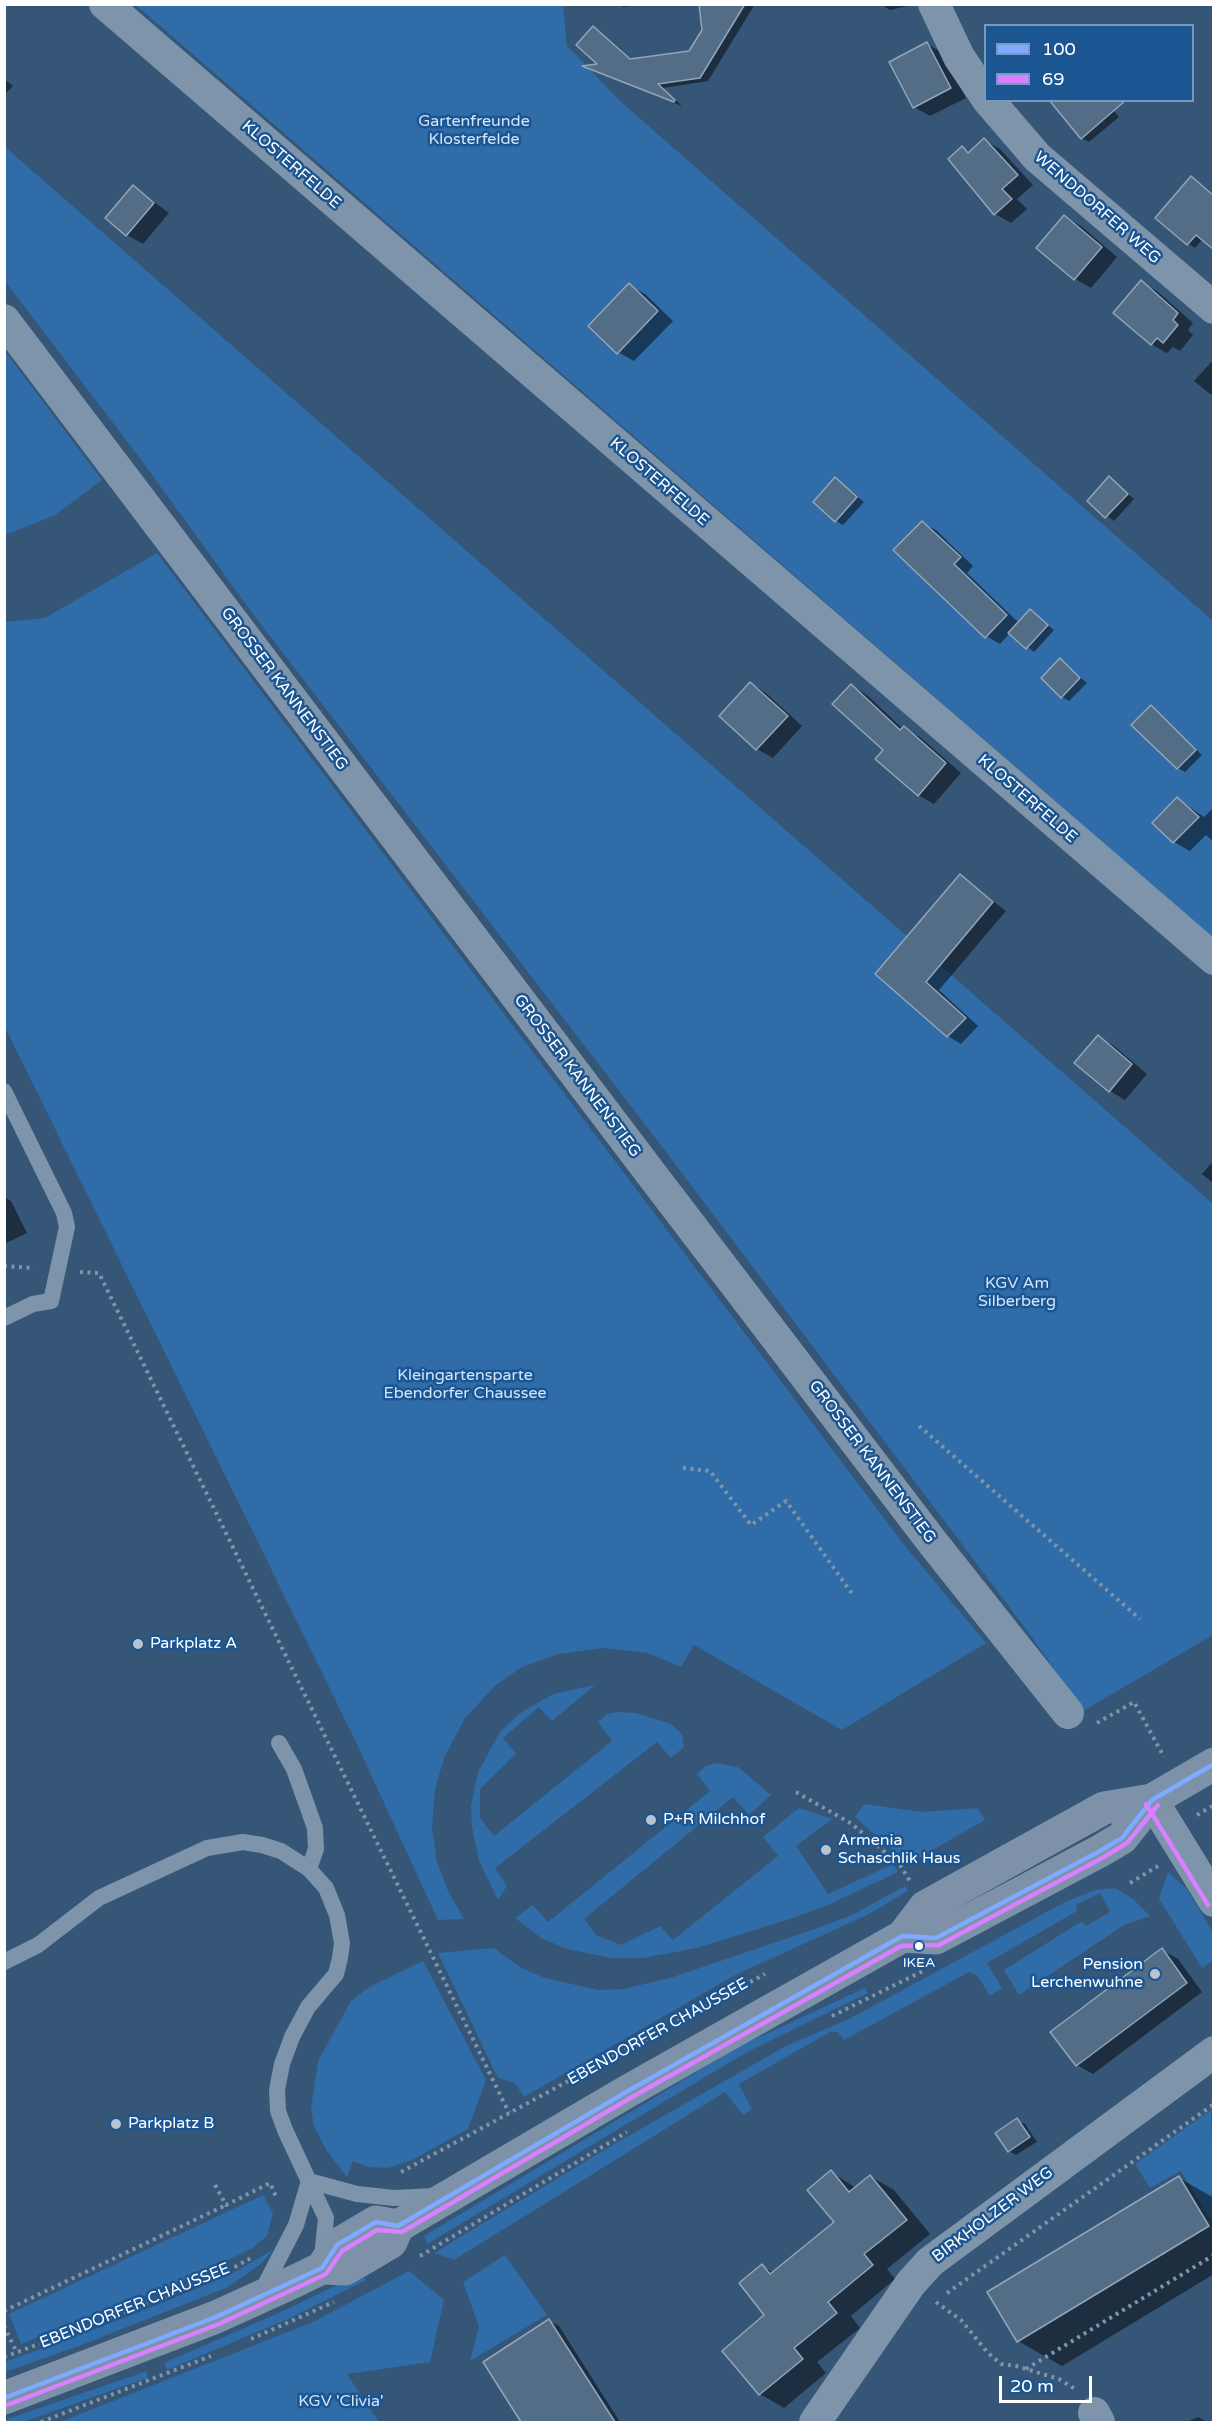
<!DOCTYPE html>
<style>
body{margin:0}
#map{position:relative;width:1218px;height:2427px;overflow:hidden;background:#365677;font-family:"Varela Round",sans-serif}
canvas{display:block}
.frame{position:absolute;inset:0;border:6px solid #fff;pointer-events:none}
.legend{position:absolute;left:984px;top:24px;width:210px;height:78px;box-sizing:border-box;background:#1b5592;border:2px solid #7699be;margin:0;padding:8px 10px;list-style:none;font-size:18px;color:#fff}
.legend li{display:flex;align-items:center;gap:12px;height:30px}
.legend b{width:30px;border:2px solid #7699be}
.scale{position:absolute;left:999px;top:2376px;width:93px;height:27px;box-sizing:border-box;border:3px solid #fff;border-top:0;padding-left:8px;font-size:18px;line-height:21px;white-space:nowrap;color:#fff;-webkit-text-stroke:4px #1b5592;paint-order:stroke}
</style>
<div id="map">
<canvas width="1218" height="2427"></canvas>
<div class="frame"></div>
<ul class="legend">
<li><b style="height:8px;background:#80aaff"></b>100</li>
<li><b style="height:8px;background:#d880ff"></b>69</li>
</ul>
<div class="scale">20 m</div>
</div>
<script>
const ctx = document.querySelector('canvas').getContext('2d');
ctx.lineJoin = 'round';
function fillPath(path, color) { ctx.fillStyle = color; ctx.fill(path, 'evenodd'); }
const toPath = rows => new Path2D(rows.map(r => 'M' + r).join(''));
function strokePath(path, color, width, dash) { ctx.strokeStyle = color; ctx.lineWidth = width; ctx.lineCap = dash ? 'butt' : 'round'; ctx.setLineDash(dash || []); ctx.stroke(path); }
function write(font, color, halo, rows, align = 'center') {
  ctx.font = font + ' "Varela Round",sans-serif'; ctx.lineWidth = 5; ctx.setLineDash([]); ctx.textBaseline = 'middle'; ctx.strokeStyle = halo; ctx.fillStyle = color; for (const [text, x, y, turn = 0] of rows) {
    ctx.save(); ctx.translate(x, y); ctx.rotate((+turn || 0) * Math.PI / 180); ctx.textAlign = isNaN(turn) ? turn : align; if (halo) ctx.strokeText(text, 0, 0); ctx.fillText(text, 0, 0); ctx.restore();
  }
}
fillPath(toPath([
 [136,5,563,5,567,46,620,101,1213,621,1213,938],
 [4,146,1213,1204,1213,1635,1083,1711,1029,1633,660,1144,250,610,145,465,5,281],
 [4,350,102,480,55,515,5,535],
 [157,553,905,1546,986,1643,842,1730,694,1645,681,1667,648,1653,604,1648,558,1654,522,1667,496,1685,465,1718,444,1758,435,1789,432,1828,437,1862,448,1891,464,1919,438,1920,355,1740,5,1027,5,622,45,618],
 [595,1685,552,1721,539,1707,503,1738,516,1754,480,1789,480,1818,494,1836,612,1741,598,1722,607,1714,617,1712,636,1713,671,1724,682,1734,684,1747,671,1758,657,1742,495,1868,507,1886,498,1900,479,1861,472,1827,471,1806,478,1772,500,1732,520,1713,553,1694],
 [717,1763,738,1767,771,1795,749,1815,733,1797,584,1919,596,1935,621,1945,660,1926,673,1940,778,1856,763,1837,799,1808,832,1819,796,1846,828,1894,893,1864,898,1872,828,1905,790,1919,697,1948,643,1958,611,1958,567,1949,541,1938,515,1918,533,1905,548,1922,710,1791,697,1774,706,1766],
 [864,1804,922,1812,977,1808,985,1820,908,1864,855,1817],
 [1168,1872,1187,1889,1213,1933,1213,1960,1202,1968,1159,1899],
 [905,1886,908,1891,867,1915,735,1975,524,2097,515,2083,498,2078,438,1953,494,1948,521,1968,545,1978,598,1990,624,1989,673,1977,809,1931,852,1915],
 [1115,1888,1133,1899,1150,1916,1124,1925,1019,1995,1004,1970,1082,1921,1086,1926,1110,1912,1100,1893,1076,1905,1077,1911,987,1963,1002,1988,990,1996,977,1975,969,1972,844,2040,838,2032,830,2032,739,2084,752,2109,743,2115,725,2092,454,2260,434,2253,611,2146,786,2046,849,2019,1065,1902,1095,1890],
 [423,1961,486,2080,468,2129,412,2160,388,2168,368,2167,353,2161,347,2177,327,2151,314,2126,311,2108,318,2061,351,2001,369,1987],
 [865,1988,868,1993,747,2052,427,2244,424,2236,740,2046],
 [1211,2110,1214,2215,1209,2218,1181,2171,1150,2188,1135,2164],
 [263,2195,273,2213,267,2236,251,2249,185,2280,21,2344,9,2314],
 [274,2249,261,2264,228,2287,79,2346,5,2372,5,2362,127,2317,230,2275],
 [505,2255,547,2315,470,2361,479,2327,463,2282],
 [409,2271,444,2300,430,2362,347,2374,379,2422,60,2422,313,2322],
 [362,2273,366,2280,288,2319,167,2370,164,2363,283,2311],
 [147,2371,147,2378,23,2422,5,2422,5,2420]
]), '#2f6ca8');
fillPath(toPath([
 [619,4,645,4,623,7],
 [700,4,755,4,708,81,663,88,682,106,587,67,601,65,593,28,632,61,690,52,703,31],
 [880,4,912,4,912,5,890,10],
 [927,44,943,53,966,98,930,116,914,107],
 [4,79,13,86,4,95],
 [1105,100,1119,117,1089,142,1082,138],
 [984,140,1000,149,1033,185,1017,199,1027,209,1011,223,995,214,950,159,962,148,971,153],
 [1198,183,1214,196,1214,248,1203,239,1195,248,1188,243],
 [134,187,169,213,143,244,127,235],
 [1065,217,1081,226,1117,257,1091,288,1075,279,1039,247],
 [1141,282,1157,291,1193,323,1188,330,1193,335,1180,351,1173,347,1167,353,1151,344],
 [629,285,645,294,673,321,634,361,618,352],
 [1214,359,1214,397,1194,381],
 [1109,478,1134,499,1114,521,1089,501],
 [836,479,864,502,843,525,836,521],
 [922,523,936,530,973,566,967,573,1019,623,1030,611,1054,630,1034,652,1010,633,1000,644,986,636],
 [1060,660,1087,683,1069,701,1062,697],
 [750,683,766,693,802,726,773,758,757,749],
 [851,685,867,695,903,729,920,737,961,773,934,804,918,795,885,750],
 [1151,707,1202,755,1185,772,1178,768],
 [1178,799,1204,817,1214,807,1214,842,1206,835,1190,851,1174,842,1154,823],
 [960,876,1006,911,939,990,978,1026,961,1044,948,1036,877,973],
 [1098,1037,1114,1046,1147,1074,1125,1100,1110,1091],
 [1214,1160,1214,1184,1202,1174],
 [4,1197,11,1201,27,1233,4,1244],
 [1162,1950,1178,1959,1202,1992,1093,2074,1077,2065],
 [1017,2120,1025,2124,1037,2142,1016,2155,1009,2151],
 [831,2172,856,2188,870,2176,894,2190,930,2234,887,2269,895,2279,851,2316,860,2328,817,2362,826,2373,784,2408,760,2394,766,2316,762,2266,774,2273,836,2222],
 [1179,2178,1214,2198,1214,2274,1062,2366,1018,2341],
 [549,2321,559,2326,620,2422,523,2422,485,2363],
 [1198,2417,1207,2422,1187,2422]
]), '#0007');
const building = toPath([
 [699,4,745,4,700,78,658,84,675,100,674,102,582,66,597,64,576,45,593,26,630,59,689,51,702,30,699,4],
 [927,42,951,88,913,108,889,62,927,42],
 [1049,100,1126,100,1081,139,1049,100],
 [984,138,1018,175,1002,189,1012,199,994,215,948,159,962,146,968,153,984,138],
 [1191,176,1214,196,1214,250,1196,235,1187,245,1155,218,1191,176],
 [133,185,154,203,126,236,105,218,133,185],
 [1064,215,1102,247,1074,280,1036,248,1064,215],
 [1141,280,1178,313,1173,320,1178,325,1163,343,1157,338,1151,345,1113,313,1141,280],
 [629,283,658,311,617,354,588,326,629,283],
 [1109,476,1128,494,1105,518,1087,501,1109,476],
 [835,477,857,497,835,522,813,502,835,477],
 [922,521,961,557,954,564,1007,615,985,638,893,550,922,521],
 [1030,609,1048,625,1026,649,1008,633,1030,609],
 [1060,658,1080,678,1061,698,1041,678,1060,658],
 [750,682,788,716,756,750,719,716,750,682],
 [851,684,900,730,904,726,946,763,918,796,875,759,883,750,832,704,851,684],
 [1151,705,1196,750,1177,769,1131,725,1151,705],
 [1177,797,1199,817,1173,843,1152,823,1177,797],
 [960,874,993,902,926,982,966,1018,947,1037,875,974,960,874],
 [1098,1035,1132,1064,1109,1092,1074,1063,1098,1035],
 [1162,1948,1187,1983,1076,2066,1050,2032,1162,1948],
 [1017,2118,1030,2137,1008,2152,995,2133,1017,2118],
 [831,2170,849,2192,870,2175,907,2220,864,2254,873,2265,828,2302,837,2313,794,2348,803,2359,759,2395,722,2351,764,2315,739,2283,762,2264,770,2274,834,2222,807,2190,831,2170],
 [1179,2176,1209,2226,1017,2342,987,2292,1179,2176],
 [549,2319,615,2422,521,2422,483,2362,549,2319]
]);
fillPath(building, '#536d86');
strokePath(building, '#93a5b8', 1.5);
strokePath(toPath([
 [4,1266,34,1268],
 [80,1272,99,1273,509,2113],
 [919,1426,1140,1619],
 [683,1468,710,1471,751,1525,786,1501,853,1595],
 [1097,1723,1134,1702,1164,1757],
 [796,1792,852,1824,900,1865,910,1881],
 [1197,1815,1214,1805],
 [1130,1883,1158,1866],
 [832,2016,925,1970],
 [401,2172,765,1974],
 [215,2185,226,2205,270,2183,277,2199],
 [420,2256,627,2132],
 [947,2293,1214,2104],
 [936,2302,961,2320,988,2353,1001,2364,1016,2366,1059,2379,1075,2389],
 [4,2311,226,2205],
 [4,2326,17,2353],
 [251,2339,334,2302],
 [4,2357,157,2300,226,2272,251,2258],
 [1026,2369,1214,2255],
 [41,2422,211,2356]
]), '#7e94aa', 4, [3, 4.5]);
strokePath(toPath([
 [4,1091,64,1213,67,1227,51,1301,33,1304,4,1318],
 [279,1743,294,1769,315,1828,316,1849,309,1869],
 [4,1962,38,1945,99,1898,207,1848,243,1842,262,1845,281,1851,309,1869,326,1888,337,1915,342,1943,340,1958,336,1974,308,2007,292,2037,282,2064,277,2090,278,2111,285,2130,326,2218,322,2258],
 [309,2181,357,2194,394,2198,435,2196],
 [261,2293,296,2225,309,2181]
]), '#7e94aa', 16);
strokePath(toPath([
 [105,4,1214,959],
 [934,4,959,57,986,97],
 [988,100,1037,157,1214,308],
 [4,320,652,1175,933,1543,1068,1713],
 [1152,1800,1214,1901],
 [1094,2413,1099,2422],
 [815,2422,911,2283,930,2262,1214,2052]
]), '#7e94aa', 32);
strokePath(toPath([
 [903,1936,936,1938,1100,1851,1122,1838,1152,1800],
 [322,2268,345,2269,366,2257,391,2242,398,2226,628,2091,903,1936,925,1907,1104,1808,1152,1800,1214,1764],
 [4,2398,216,2317,293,2282,322,2268,337,2245,376,2222,398,2226]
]), '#7d92a8', 33);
strokePath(toPath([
 [4,2398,216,2317,322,2268,337,2245,376,2222,398,2226,628,2091,897,1939,903,1936,936,1938,1100,1851,1122,1838,1152,1800,1214,1764]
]), '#80aaff', 4.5);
strokePath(toPath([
 [1146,1804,1208,1905],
 [7,2405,219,2324,326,2274,342,2251,377,2230,402,2232,632,2097,901,1946,939,1945,1104,1857,1127,1843,1158,1805]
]), '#d880ff', 4.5);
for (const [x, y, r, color] of [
 [138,1644,6,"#b9c4cf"],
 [651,1820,6,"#b9c4cf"],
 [826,1850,6,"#b9c4cf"],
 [919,1946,5,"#fff"],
 [1155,1974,6,"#b9c4cf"],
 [116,2124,6,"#b9c4cf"]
]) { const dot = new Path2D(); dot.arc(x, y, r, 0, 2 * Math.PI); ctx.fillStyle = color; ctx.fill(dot); strokePath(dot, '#1b5592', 2); }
write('14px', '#fff', '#1b5592', [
 ["IKEA",919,1963]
]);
write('16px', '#d1e6fb', '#1b5592', [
 ["Gartenfreunde",474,122],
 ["Klosterfelde",474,140],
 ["KGV Am",1017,1284],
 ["Silberberg",1017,1302],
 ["Kleingartensparte",465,1376],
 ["Ebendorfer Chaussee",465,1394],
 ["KGV 'Clivia'",341,2402]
]);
write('16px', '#fff', '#1b5592', [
 ["KLOSTERFELDE",291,165,41],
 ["WENDDORFER WEG",1097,208,41],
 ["KLOSTERFELDE",659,482,41],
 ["GROSSER KANNENSTIEG",284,689,53],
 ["KLOSTERFELDE",1027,799,41],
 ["GROSSER KANNENSTIEG",577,1076,53],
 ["GROSSER KANNENSTIEG",872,1462,53],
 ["EBENDORFER CHAUSSEE",658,2032,-29],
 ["BIRKHOLZER WEG",993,2215,-37],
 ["EBENDORFER CHAUSSEE",135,2306,-22]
]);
write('16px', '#fff', '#1b5592', [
 ["Parkplatz A",150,1644],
 ["P+R Milchhof",663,1820],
 ["Armenia",838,1841],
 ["Schaschlik Haus",838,1859],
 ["Pension",1143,1965,"right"],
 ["Lerchenwuhne",1143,1983,"right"],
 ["Parkplatz B",128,2124]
], 'left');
</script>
